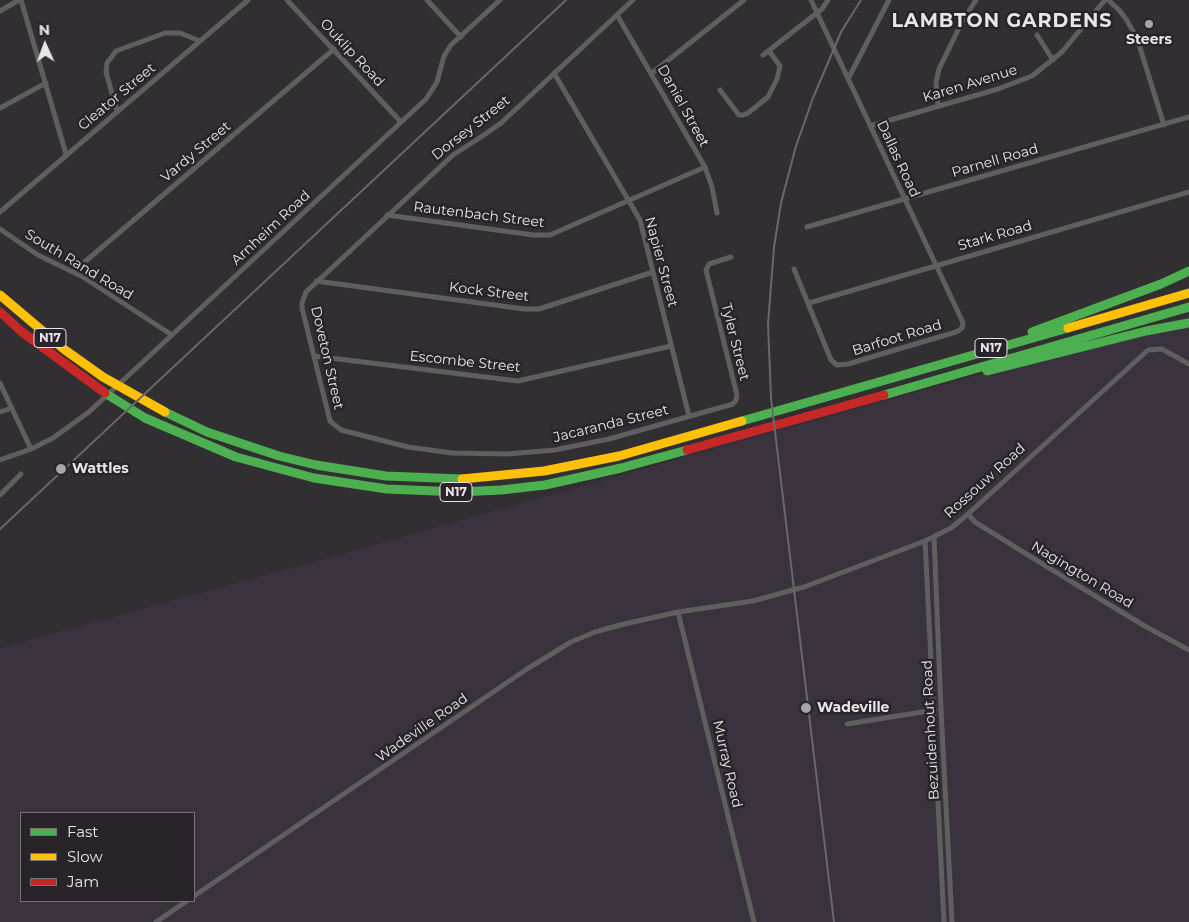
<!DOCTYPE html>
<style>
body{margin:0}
#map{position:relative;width:1189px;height:922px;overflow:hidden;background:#312f32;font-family:Montserrat,sans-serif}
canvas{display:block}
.legend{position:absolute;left:20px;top:812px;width:175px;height:90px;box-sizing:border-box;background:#282429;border:1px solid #757175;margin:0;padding:6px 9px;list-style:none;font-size:15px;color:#e8e5e8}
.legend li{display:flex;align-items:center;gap:10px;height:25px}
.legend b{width:25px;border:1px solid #757175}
.north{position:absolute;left:20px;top:20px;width:50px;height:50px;-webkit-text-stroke:4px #282429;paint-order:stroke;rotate:358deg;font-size:14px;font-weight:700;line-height:20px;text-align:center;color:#e8e5e8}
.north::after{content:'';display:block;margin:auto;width:18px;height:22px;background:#e8e5e8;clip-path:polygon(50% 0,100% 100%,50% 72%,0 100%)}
</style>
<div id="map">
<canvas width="1189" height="922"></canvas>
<ul class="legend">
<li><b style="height:6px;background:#4caf50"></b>Fast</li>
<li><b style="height:6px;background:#ffc107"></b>Slow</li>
<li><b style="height:6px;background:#c62828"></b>Jam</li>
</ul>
<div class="north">N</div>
</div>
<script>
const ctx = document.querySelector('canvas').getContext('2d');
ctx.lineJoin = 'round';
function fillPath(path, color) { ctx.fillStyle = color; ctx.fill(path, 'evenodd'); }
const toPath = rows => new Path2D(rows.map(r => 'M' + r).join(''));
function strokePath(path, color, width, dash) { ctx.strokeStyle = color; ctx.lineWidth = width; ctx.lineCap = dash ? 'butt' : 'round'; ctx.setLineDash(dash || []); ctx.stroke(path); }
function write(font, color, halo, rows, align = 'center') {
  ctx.font = font + ' Montserrat,sans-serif'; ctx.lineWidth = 5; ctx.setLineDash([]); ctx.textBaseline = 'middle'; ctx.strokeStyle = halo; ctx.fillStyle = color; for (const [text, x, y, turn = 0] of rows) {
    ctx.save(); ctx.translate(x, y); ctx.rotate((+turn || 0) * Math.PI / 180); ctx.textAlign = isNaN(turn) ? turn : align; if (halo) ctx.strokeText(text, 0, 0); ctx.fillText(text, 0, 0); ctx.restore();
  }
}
fillPath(toPath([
 [1189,315,1189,922,0,922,0,648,313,562],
 [21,813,194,813,194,901,21,901]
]), '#3a323c');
strokePath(toPath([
 [21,0,66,154],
 [287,0,401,122],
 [427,0,461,37],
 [633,0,501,123,481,137,453,155,306,292,302,303,302,308,330,421,341,430,408,447,452,453,507,454,555,450,609,439,733,404,736,400,737,395,706,270,709,264,731,257],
 [1108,0,1119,10,1126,19,1137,38,1164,125],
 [0,11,19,0],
 [617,15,705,167,712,187,717,213],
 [1037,35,1053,60],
 [763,55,822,9,828,0],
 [554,73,640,220,689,416],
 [652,73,744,0],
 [848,79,889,0],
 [720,90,739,115,743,115,748,113,768,97,777,79,780,66,769,51],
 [938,106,936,82,939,69,962,22,976,0],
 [0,108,46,83],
 [117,111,106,72,107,63,116,51,165,33,180,33,200,41],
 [870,126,998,89,1032,76,1062,52,1105,0],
 [0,212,248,0],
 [387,215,533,235,550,235,705,167],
 [807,227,1189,117],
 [0,229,38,255,83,277,172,335],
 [794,269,831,360,837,365,848,364,956,332,962,328,963,323,960,316,811,0],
 [73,272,334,49],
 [316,281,524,309,539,309,653,272],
 [809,303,1189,192],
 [314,356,518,381,671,346],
 [0,383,31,449],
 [0,412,12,408],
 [0,460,31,449,53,438,89,412,426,99,437,82,444,56,451,45,500,0],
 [0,495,21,474],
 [968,514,975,522,1046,566,1143,625,1189,650],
 [934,537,941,709,952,922],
 [925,541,944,922],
 [678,612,754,922],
 [847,724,935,710],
 [194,896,527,669,571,642,595,632,620,625,678,612,753,601,782,593,804,587,925,541,951,528,968,514,1148,350,1162,349,1189,364],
 [156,922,187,901]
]), '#605f60', 5);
strokePath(toPath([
 [1032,332,1161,284,1189,271],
 [987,371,1146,331,1189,323],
 [105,393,145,418,236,457,314,478,387,489,459,492,501,490,545,485,621,468,687,450],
 [884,395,1189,307],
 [165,412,207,432,279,456,316,465,386,476,462,479],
 [742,421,1068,328]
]), '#4caf50', 9);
strokePath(toPath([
 [0,295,65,350,103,377,165,412],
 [1068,328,1189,293],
 [462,479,544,471,619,456,742,421]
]), '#ffc107', 9);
strokePath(toPath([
 [0,312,22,332,105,393],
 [687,450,884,395]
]), '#c62828', 9);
strokePath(toPath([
 [0,529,566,0],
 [834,922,771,398,768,324,774,247,781,203,796,146,813,98,841,32,861,0]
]), '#6a686a', 2);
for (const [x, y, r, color] of [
 [1149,24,5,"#a8a5a8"],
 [61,469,6,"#a8a5a8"],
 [806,708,6,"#a8a5a8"]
]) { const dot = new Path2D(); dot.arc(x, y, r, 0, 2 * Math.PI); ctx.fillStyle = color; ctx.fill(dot); strokePath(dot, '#282429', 2); }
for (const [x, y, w] of [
 [50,338,32],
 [991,348,32],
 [456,492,32]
]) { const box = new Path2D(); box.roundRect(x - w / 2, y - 9.5, w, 19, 4); ctx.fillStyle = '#282429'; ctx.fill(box); strokePath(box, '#e8e5e8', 1); }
write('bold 12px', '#e8e5e8', null, [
 ["N17",50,338],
 ["N17",991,348],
 ["N17",456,492]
]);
write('bold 14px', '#e8e5e8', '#282429', [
 ["Steers",1149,40,"center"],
 ["Wattles",72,469],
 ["Wadeville",817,708]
], 'left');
write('14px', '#e8e5e8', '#282429', [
 ["Ouklip Road",352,53,47],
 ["Karen Avenue",970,84,-17],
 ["Cleator Street",117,97,-40],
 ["Daniel Street",683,106,61],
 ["Dorsey Street",471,128,-38],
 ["Vardy Street",196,152,-40],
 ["Dallas Road",898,159,65],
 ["Parnell Road",995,161,-16],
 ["Rautenbach Street",479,215,7],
 ["Arnheim Road",271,228,-43],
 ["Stark Road",995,236,-16],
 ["Napier Street",661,262,75],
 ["South Rand Road",79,265,31],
 ["Kock Street",489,292,7],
 ["Barfoot Road",897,338,-17],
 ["Tyler Street",735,342,76],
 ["Doveton Street",327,358,77],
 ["Escombe Street",465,362,6],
 ["Jacaranda Street",611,424,-14],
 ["Rossouw Road",985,481,-42],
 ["Nagington Road",1082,575,31],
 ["Wadeville Road",422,728,-35],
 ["Bezuidenhout Road",931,730,-93],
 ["Murray Road",727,764,77]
]);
ctx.letterSpacing = '1px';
write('bold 19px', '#e8e5e8', '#282429', [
 ["LAMBTON GARDENS",1002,21]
]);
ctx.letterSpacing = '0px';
</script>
